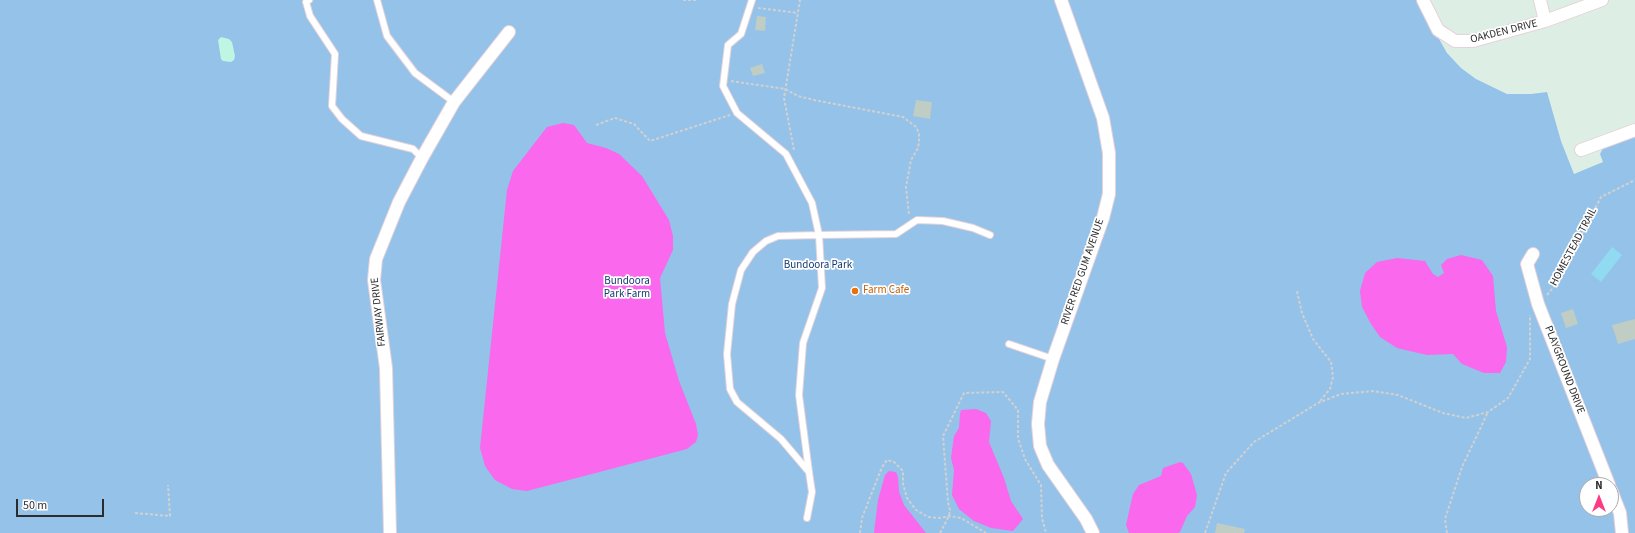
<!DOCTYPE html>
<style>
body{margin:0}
#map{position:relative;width:1635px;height:533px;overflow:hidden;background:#ddefe4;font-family:"Source Sans 3",sans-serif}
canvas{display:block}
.north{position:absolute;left:1579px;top:477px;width:40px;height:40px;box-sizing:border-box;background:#fff;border:1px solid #ababab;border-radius:50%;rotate:0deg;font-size:11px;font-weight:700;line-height:16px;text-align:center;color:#2c2c2c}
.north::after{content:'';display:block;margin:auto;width:14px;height:18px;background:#ff3a83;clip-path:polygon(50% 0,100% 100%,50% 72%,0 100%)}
.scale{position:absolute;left:16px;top:499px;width:88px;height:18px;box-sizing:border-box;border:2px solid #2c2c2c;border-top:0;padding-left:5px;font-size:12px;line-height:14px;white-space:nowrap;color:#2c2c2c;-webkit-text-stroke:3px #fff;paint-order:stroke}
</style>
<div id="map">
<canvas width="1635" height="533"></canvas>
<div class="north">N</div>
<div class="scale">50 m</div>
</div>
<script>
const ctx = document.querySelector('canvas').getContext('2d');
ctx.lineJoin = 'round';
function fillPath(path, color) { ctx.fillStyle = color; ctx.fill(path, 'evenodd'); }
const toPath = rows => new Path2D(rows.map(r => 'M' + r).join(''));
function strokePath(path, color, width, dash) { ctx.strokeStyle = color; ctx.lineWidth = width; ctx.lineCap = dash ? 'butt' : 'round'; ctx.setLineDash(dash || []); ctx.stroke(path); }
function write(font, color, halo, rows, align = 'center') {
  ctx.font = font + ' "Source Sans 3",sans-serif'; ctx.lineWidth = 3.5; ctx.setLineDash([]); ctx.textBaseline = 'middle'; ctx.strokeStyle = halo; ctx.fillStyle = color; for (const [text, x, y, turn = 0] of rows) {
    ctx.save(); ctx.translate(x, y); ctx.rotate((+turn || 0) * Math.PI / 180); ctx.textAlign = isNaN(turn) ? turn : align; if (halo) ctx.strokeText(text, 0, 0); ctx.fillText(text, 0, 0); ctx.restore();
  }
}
fillPath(toPath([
 [0,0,1417,0,1447,53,1461,68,1476,79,1507,94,1531,94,1547,92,1561,141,1574,174,1603,162,1600,154,1603,148,1635,135,1635,533,0,533],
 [1587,485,1611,485,1611,509,1587,509]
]), '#95c2e9');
fillPath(toPath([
 [221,37,229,39,232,42,235,56,234,60,231,62,223,61,221,59,218,40]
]), '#bef6e3');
fillPath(toPath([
 [1612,247,1622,255,1601,282,1591,274]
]), '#90daf2');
fillPath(toPath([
 [563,123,574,125,587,143,606,148,619,154,642,176,669,220,673,236,673,250,660,278,665,333,679,381,696,424,698,435,696,442,687,449,527,491,512,489,495,480,485,466,480,448,507,190,513,171,547,127],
 [1461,255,1482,260,1493,276,1496,311,1507,347,1506,362,1500,373,1484,373,1462,364,1453,354,1427,355,1397,348,1380,337,1371,324,1362,307,1360,291,1365,273,1377,262,1397,258,1425,261,1433,274,1438,277,1444,273,1441,265,1447,259],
 [976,409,986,413,991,421,989,442,1004,478,1011,501,1023,519,1013,531,991,528,974,521,959,509,952,495,954,470,951,458,954,436,959,428,960,414,961,410],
 [1180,462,1183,463,1191,474,1197,495,1195,507,1187,516,1180,532,1178,533,1129,533,1126,525,1133,494,1139,485,1161,476,1163,468],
 [889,471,896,472,898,477,899,492,904,505,926,533,874,533,878,500,885,475]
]), '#f968ed');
fillPath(toPath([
 [757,16,766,17,765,31,755,30],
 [762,64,765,73,753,76,750,68],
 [916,100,932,102,930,119,913,116],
 [1573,309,1578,324,1566,328,1561,313],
 [1635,319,1635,339,1618,344,1612,325],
 [1217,523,1245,529,1244,533,1215,533]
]), '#bfcdc5');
const service = toPath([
 [309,0,306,2,310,16,335,54,332,106,342,119,361,136,413,149,422,158],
 [377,0,387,36,415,73,454,102],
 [752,0,741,34,728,45,723,86,737,113,786,154,812,203,819,235,896,234,917,220,943,221,973,228,990,235],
 [1009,344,1053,359],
 [807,518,812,492,809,472,799,395,803,343,822,288,819,235,778,236,766,241,753,252,741,270,732,304,727,354,730,389,737,402,781,439,809,472]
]);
const minor = toPath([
 [1061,0,1103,118,1109,153,1109,194,1103,218,1053,359,1040,402,1038,424,1040,446,1048,465,1086,519,1093,533],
 [1423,0,1438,30,1455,41,1473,41,1545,21,1602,0],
 [1540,0,1545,21],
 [1581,150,1635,130],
 [1533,254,1527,264,1538,304,1609,485],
 [1611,490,1620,513,1622,533],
 [390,533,386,368,374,280,376,259,399,202,422,158,454,102,509,32]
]);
strokePath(service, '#e6d2d9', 8);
strokePath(minor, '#e6d2d9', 14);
strokePath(toPath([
 [683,0,697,0],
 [758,8,798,13],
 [731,81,785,89,798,96,814,100,903,117,911,123,916,127,919,133,919,141,918,148,911,160,906,187,909,215],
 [596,125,615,118,634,124,650,141,730,115],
 [794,150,784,98,800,0],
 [1297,291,1302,313,1313,339,1331,362,1333,377,1330,389,1319,402],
 [1547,295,1557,283,1601,197,1635,180],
 [135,513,170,516,168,485],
 [860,533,862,518,882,467,887,460,894,462,903,471,903,484,907,498,916,510,928,517,940,518,949,516,961,518,986,533],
 [940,533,949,516,950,510,948,502,943,436,964,393,1003,392,1018,410,1018,438,1025,459,1041,485,1042,518,1046,533],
 [1205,533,1226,473,1254,442,1318,403,1341,394,1373,391,1398,395,1443,413,1466,418,1488,412,1508,398,1530,359,1530,315],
 [1447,533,1445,519,1462,467,1488,412]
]), '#d1d1d1', 2, [3, 2]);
strokePath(service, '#fff', 6);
strokePath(minor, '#fff', 12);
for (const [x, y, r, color] of [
 [855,291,4,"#e8710a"]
]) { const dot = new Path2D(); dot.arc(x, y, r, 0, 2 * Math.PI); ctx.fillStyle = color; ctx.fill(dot); strokePath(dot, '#fff', 1.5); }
write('11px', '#2c2c2c', '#fff', [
 ["OAKDEN DRIVE",1504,32,-14],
 ["HOMESTEAD TRAIL",1574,247,-62],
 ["RIVER RED GUM AVENUE",1083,272,-71],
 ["FAIRWAY DRIVE",379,312,-96],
 ["PLAYGROUND DRIVE",1564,370,69]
]);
write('11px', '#143970', '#fff', [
 ["Bundoora Park",818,266],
 ["Bundoora",627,282],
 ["Park Farm",627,295]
]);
write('11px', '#c56008', '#fff', [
 ["Farm Cafe",863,291]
], 'left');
</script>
